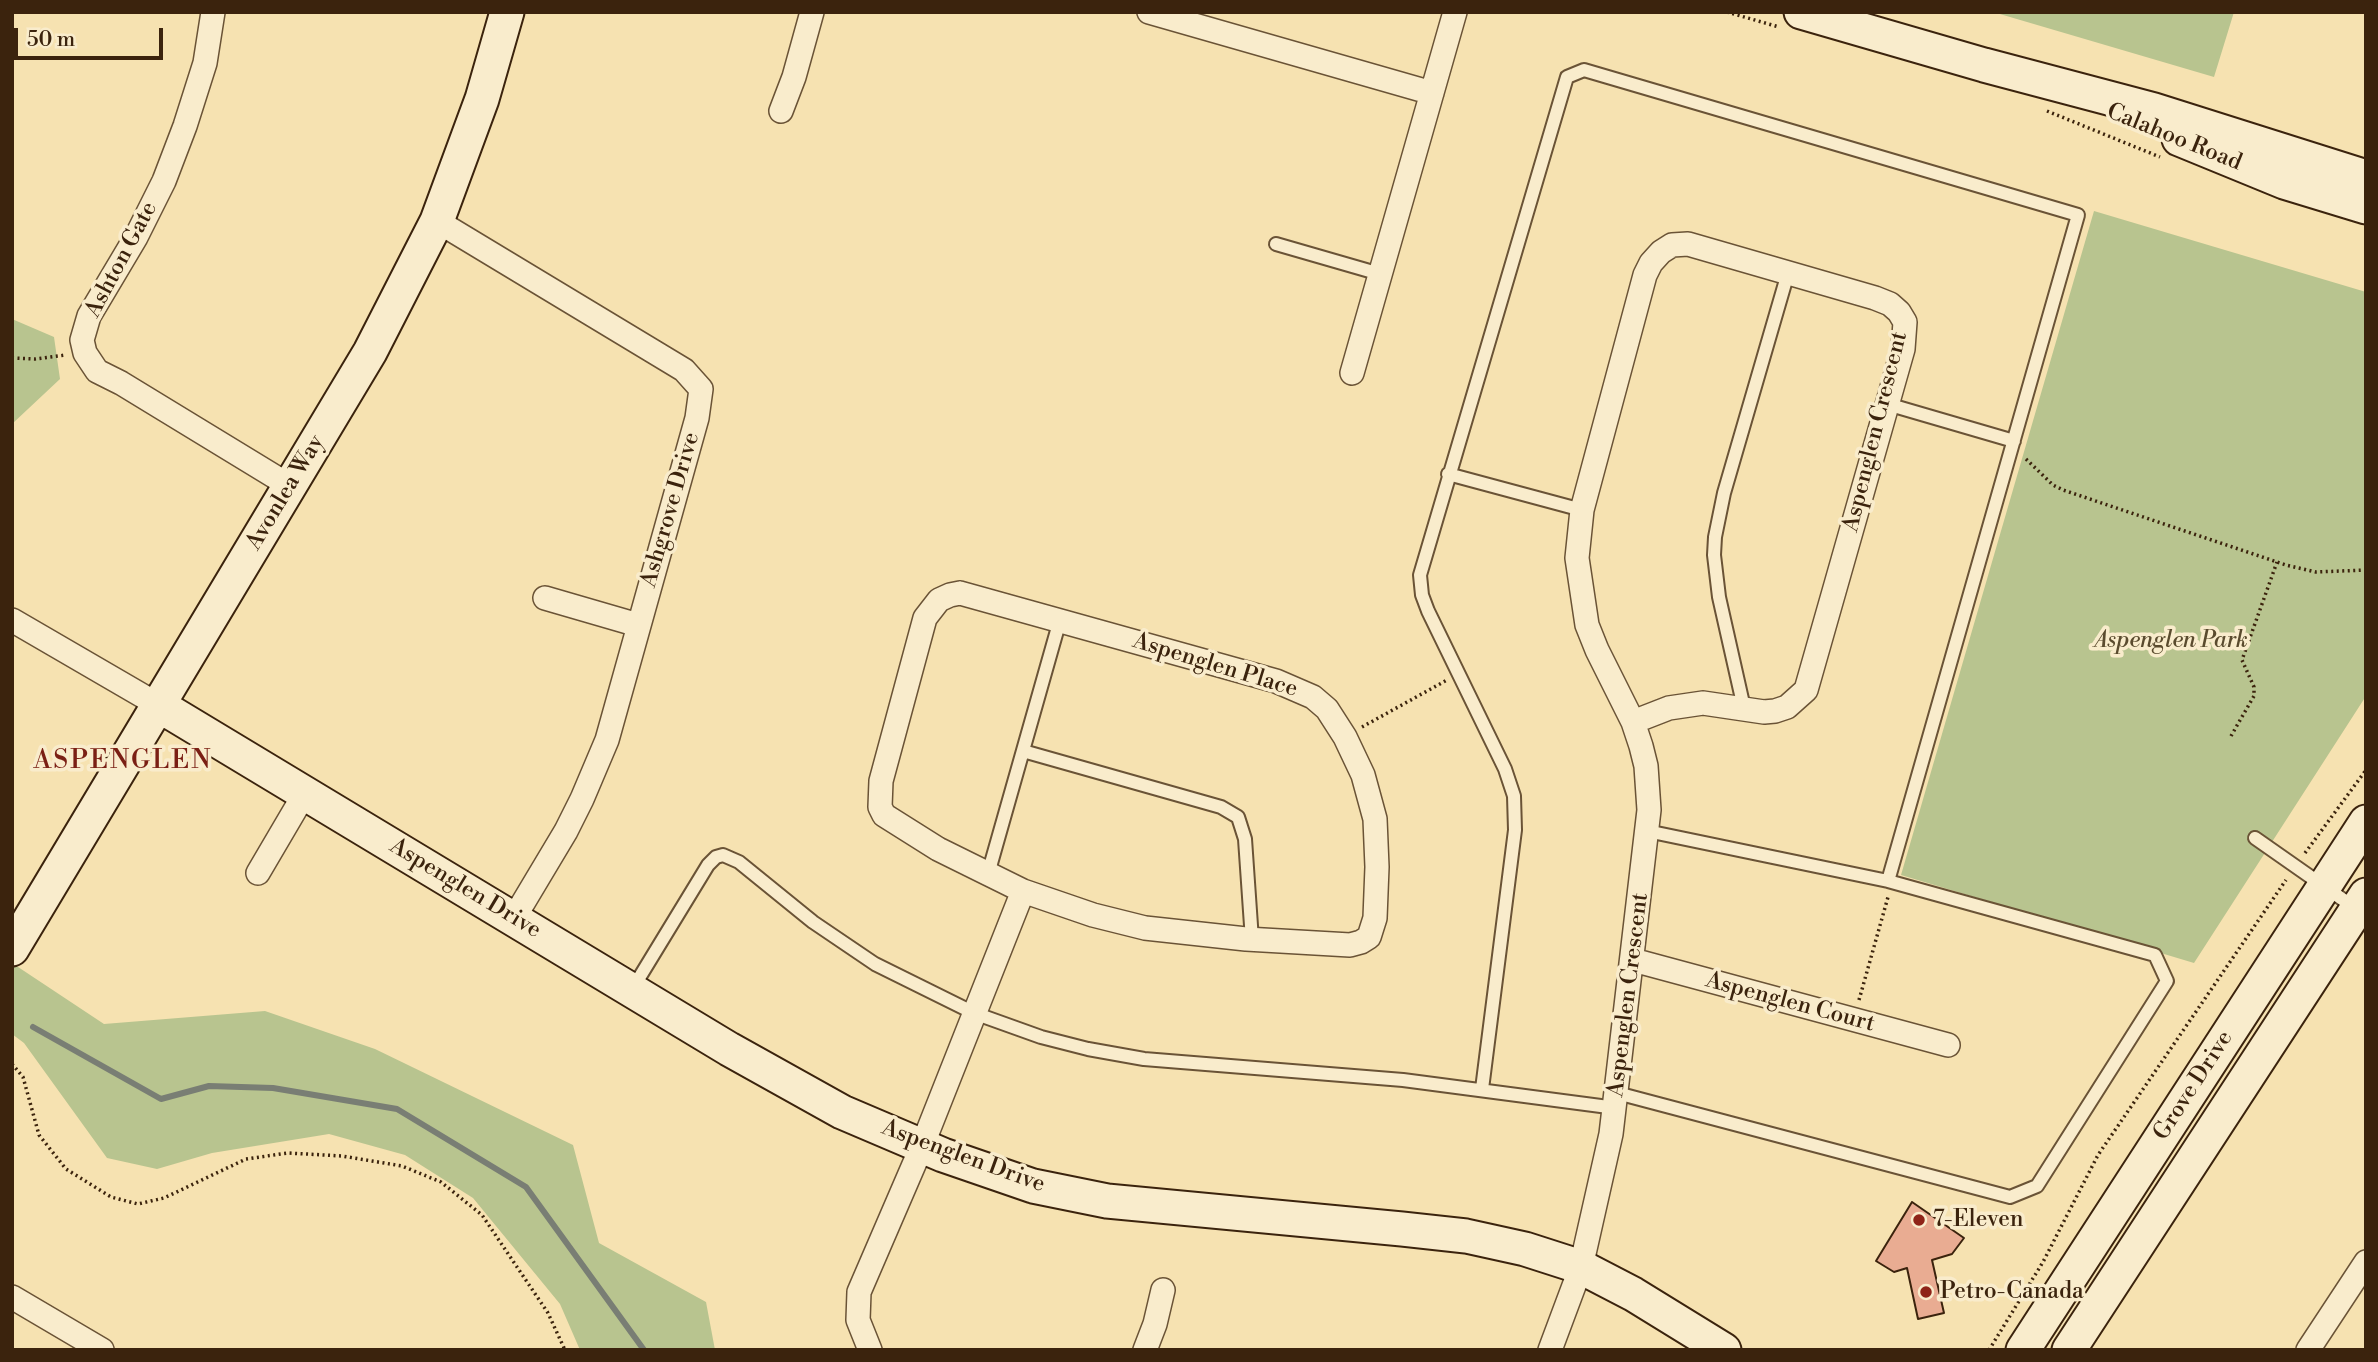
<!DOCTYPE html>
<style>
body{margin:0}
#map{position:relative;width:2378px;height:1362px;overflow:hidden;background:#f6e2b1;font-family:"Libre Bodoni",serif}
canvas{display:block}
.frame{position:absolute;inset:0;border:14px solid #3b230d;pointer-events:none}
.scale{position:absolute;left:14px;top:28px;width:149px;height:32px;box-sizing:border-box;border:4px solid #3b230d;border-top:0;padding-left:9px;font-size:21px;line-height:24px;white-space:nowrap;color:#3b230d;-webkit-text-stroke:5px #f9eccc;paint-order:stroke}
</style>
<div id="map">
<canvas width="2378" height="1362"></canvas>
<div class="frame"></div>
<div class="scale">50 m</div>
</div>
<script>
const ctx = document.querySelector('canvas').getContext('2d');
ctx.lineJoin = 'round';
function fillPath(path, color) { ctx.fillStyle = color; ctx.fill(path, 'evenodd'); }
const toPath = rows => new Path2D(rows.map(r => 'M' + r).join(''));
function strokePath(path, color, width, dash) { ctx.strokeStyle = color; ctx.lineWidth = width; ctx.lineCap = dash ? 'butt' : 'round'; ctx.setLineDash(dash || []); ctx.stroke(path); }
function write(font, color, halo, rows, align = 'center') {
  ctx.font = font + ' "Libre Bodoni",serif'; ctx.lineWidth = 7; ctx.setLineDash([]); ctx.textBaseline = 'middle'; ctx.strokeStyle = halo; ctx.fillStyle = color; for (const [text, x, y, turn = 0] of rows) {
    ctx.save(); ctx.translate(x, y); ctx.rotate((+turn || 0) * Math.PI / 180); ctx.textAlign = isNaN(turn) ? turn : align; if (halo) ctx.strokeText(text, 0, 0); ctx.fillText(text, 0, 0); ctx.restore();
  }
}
fillPath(toPath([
 [1993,12,2234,12,2214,77],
 [2094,211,2366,292,2366,696,2194,963,1901,875],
 [12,319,54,337,60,379,12,424],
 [12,963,104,1024,265,1011,375,1049,573,1145,599,1243,706,1302,715,1350,580,1350,560,1304,473,1198,405,1155,329,1134,212,1153,157,1169,107,1158,24,1043,12,1034]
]), '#b8c48f');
strokePath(toPath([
 [33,1027,161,1099,209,1086,273,1088,397,1109,526,1187,644,1350]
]), '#797e74', 6);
const building = toPath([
 [1912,1202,1964,1238,1952,1254,1932,1260,1944,1313,1918,1319,1907,1268,1894,1272,1876,1261,1912,1202]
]);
fillPath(building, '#e9ac92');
strokePath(building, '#3b230d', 2);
const lane = toPath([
 [1276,244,1380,274],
 [1887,404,2014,441],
 [1448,474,1582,510],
 [1744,708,1719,597,1714,555,1715,537,1724,493,1788,273],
 [1023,751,1221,807,1238,817,1245,839,1252,940],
 [2255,838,2355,908],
 [988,874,1060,620],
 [633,988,708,865,716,857,723,855,739,862,813,922,875,964,974,1013,1041,1037,1088,1049,1144,1059,1403,1080,1616,1108],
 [1482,1089,1515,830,1514,796,1505,769,1428,611,1422,595,1420,575,1567,77,1584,70,2078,215,1888,881],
 [1617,1093,2010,1197,2037,1186,2167,981,2155,955,1888,881,1647,831]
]);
const street = toPath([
 [213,12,205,63,185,126,164,181,136,237,89,316,82,340,85,353,97,371,121,383,290,486],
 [1149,12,1432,93],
 [781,111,794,77,812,12],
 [437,221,684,370,701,389,697,418,607,740,582,799,566,831,514,918],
 [1352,373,1455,12],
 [960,593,1276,681,1313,697,1327,709,1345,737,1363,775,1375,819,1377,867,1375,918,1369,937,1361,942,1350,945,1246,939,1145,928,1093,915,1023,891,938,849,884,815,880,807,881,781,925,618,939,600,950,595,960,593],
 [545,598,638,625],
 [12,620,160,706],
 [258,873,305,793],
 [1633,960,1948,1045],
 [12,1297,102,1350],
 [870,1350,858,1320,859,1292,922,1146,1023,891],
 [1145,1350,1155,1324,1163,1290],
 [1550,1350,1581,1267,1611,1134,1649,810,1646,766,1641,746,1633,722,1597,650,1587,625,1577,558,1582,510,1645,275,1651,263,1661,252,1672,245,1688,244,1875,298,1890,304,1899,312,1905,322,1903,349,1806,690,1787,707,1775,711,1764,712,1703,703,1669,708,1633,722],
 [2308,1350,2366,1262]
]);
const secondary = toPath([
 [1801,12,1984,65,2154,110,2366,177],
 [2179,139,2284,182,2366,207],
 [160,706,729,1049,842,1112,943,1155,1033,1186,1107,1201,1402,1229,1466,1236,1525,1249,1581,1267,1633,1294,1724,1350],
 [12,949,370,352,437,221,482,99,507,12],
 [2023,1350,2366,822],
 [2069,1350,2366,895]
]);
strokePath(lane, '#6a5336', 16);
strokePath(street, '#6a5336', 26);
strokePath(secondary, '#3b230d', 37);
strokePath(toPath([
 [1727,12,1779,27],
 [2047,111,2160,157],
 [12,358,35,359,66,355],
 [2026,459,2053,485,2063,490,2286,565,2316,572,2366,570],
 [1362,727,1447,680],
 [2231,736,2254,696,2254,687,2242,660,2277,562],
 [2305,853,2366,770],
 [1859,1000,1888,897],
 [12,1064,23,1077,39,1135,66,1169,111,1197,138,1204,164,1198,246,1159,288,1153,342,1156,402,1166,441,1182,482,1215,548,1313,565,1350],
 [1989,1350,2043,1262,2098,1155,2286,880]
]), '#3b230d', 3.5, [2, 3.5]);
strokePath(lane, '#f9eccc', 12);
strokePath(street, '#f9eccc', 23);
strokePath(secondary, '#f9eccc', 33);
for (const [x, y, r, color] of [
 [1919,1220,7,"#8f2418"],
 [1926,1292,7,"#8f2418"]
]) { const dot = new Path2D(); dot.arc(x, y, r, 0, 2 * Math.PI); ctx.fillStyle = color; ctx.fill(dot); strokePath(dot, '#f9eccc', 2.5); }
write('23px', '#3b230d', '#f9eccc', [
 ["Calahoo Road",2174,138,22],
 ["Ashton Gate",122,260,-62],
 ["Aspenglen Crescent",1876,432,-76],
 ["Avonlea Way",286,493,-59],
 ["Ashgrove Drive",671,510,-74],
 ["Aspenglen Place",1215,666,17],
 ["Aspenglen Drive",465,889,31],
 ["Aspenglen Crescent",1629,995,-83],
 ["Aspenglen Court",1790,1003,15],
 ["Grove Drive",2194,1086,-57],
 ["Aspenglen Drive",963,1157,20]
]);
write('italic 23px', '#5a4b2e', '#f9eccc', [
 ["Aspenglen Park",2171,641]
]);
write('23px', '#3b230d', '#f9eccc', [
 ["7-Eleven",1933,1220],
 ["Petro-Canada",1940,1292]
], 'left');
ctx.letterSpacing = '2px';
write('26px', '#7a1f14', '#f9eccc', [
 ["ASPENGLEN",123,762]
]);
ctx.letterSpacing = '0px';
</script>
